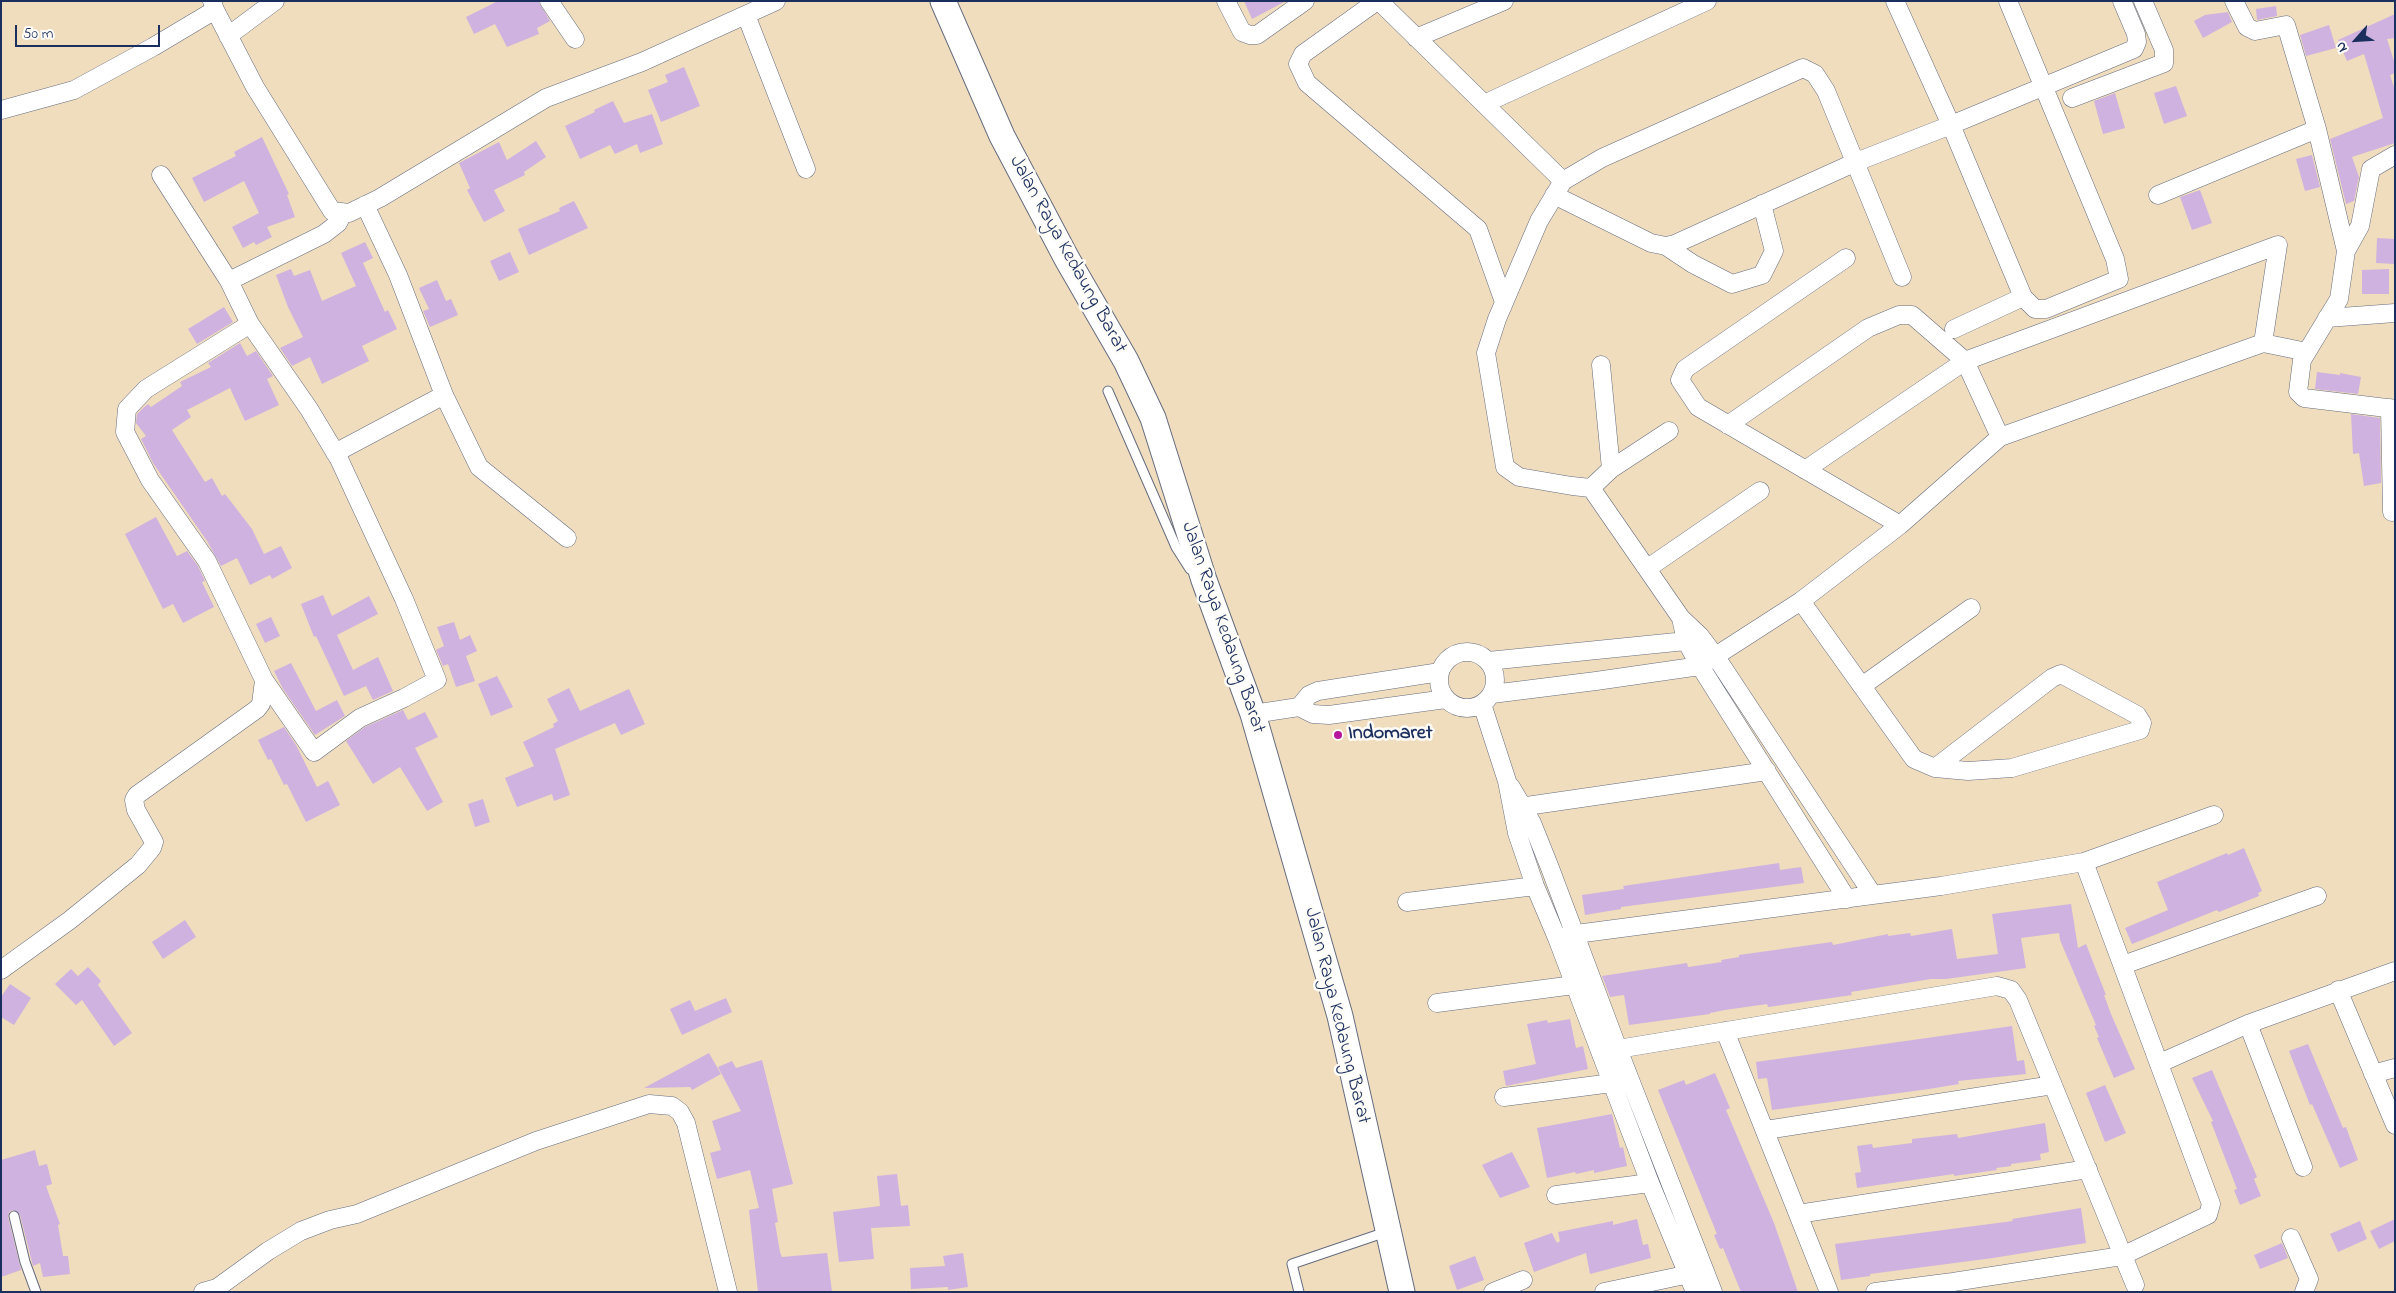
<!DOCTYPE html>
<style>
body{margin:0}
#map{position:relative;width:2396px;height:1293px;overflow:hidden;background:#f0ddbd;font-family:"Indie Flower",sans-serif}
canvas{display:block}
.frame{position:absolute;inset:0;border:2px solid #1b2f5e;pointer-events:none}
.north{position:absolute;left:2331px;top:15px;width:50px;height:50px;-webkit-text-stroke:4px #fdfcf7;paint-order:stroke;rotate:244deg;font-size:14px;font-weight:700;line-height:20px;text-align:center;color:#1b2f5e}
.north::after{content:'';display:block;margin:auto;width:18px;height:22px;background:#1b2f5e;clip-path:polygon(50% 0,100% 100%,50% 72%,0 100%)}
.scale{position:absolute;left:15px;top:25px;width:145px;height:22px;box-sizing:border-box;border:2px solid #1b2f5e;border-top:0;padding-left:6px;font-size:15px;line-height:18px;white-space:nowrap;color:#1b2f5e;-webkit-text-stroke:4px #fdfcf7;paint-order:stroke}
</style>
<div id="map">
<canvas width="2396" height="1293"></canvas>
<div class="frame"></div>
<div class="north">N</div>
<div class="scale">50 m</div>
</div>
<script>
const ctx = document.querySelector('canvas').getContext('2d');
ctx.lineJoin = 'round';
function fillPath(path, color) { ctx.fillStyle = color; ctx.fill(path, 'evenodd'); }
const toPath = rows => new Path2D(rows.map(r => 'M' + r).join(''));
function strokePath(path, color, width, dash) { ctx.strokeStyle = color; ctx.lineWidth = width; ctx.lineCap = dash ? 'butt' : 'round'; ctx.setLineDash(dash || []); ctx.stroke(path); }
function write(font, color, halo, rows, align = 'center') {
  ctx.font = font + ' "Indie Flower",sans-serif'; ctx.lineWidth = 5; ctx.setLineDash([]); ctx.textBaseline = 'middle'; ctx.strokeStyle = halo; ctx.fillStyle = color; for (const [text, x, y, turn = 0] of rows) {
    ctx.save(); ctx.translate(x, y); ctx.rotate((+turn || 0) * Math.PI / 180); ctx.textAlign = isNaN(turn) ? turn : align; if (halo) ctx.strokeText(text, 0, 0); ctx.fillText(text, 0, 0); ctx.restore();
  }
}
fillPath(toPath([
 [498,1,538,1,550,21,537,28,539,34,507,47,495,24,474,34,466,17],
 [1244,1,1286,1,1252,19],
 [2276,6,2277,16,2257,20,2256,9],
 [2228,12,2232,22,2203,38,2194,21,2205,15],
 [2395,14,2395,38,2387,39,2395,64,2395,73,2390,75,2395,90,2395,143,2352,157,2359,177,2354,201,2346,204,2330,139,2383,118,2364,54,2347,61,2338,40],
 [2329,25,2336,48,2306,56,2300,35],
 [684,67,700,106,661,122,648,90,668,82,665,75],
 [2176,86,2187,116,2164,124,2154,93],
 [2115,93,2125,128,2103,134,2094,101],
 [613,101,624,123,652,114,663,144,640,153,637,144,615,154,610,145,580,159,565,126,595,112,594,110],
 [262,137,289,194,287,195,295,217,267,227,272,237,256,245,254,242,243,248,232,227,259,213,244,181,204,202,192,178,236,156,234,152],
 [536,141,546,157,524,172,525,175,494,190,505,211,484,222,467,190,470,188,459,163,499,142,507,160],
 [2312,155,2320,187,2305,191,2296,159],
 [2200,190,2212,223,2192,230,2180,197],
 [574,201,588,228,529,255,518,229,560,211,559,208],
 [2377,238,2395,239,2395,264,2376,263],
 [365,242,373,258,363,263,385,312,388,310,397,329,362,346,369,361,322,384,310,357,292,366,280,348,303,337,288,307,276,275,291,269,294,276,310,270,322,301,356,286,341,253],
 [510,252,519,272,499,281,490,261],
 [2389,269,2389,294,2362,294,2362,270],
 [437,280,446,301,451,299,458,315,430,327,423,311,429,309,419,288],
 [224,307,233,322,197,344,188,329],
 [240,343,247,356,256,351,273,376,267,379,279,405,245,421,230,388,187,410,191,417,172,430,205,482,212,478,222,496,225,494,252,529,264,554,281,546,292,568,272,579,270,575,250,585,237,558,221,566,207,541,153,463,141,439,146,436,136,423,137,414,142,409,148,404,151,407,182,386,180,382,211,367,208,363],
 [2317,372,2340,375,2340,373,2361,377,2358,394,2315,389],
 [2351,414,2380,418,2381,483,2364,486,2359,453,2353,454],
 [156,517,177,556,187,551,198,566,205,581,202,582,214,607,183,623,173,604,163,609,125,534],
 [323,595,332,616,369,596,378,614,337,635,353,670,378,657,393,691,373,700,366,686,344,696,316,636,314,637,301,604],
 [271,617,280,636,265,643,256,624],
 [454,622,460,640,470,635,477,651,466,656,475,681,456,687,448,664,443,666,436,650,444,646,437,627],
 [291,663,316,711,337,700,345,716,315,735,283,689,274,671],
 [497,676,513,707,491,716,478,684],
 [569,688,580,711,629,689,645,724,621,735,615,723,555,749,570,795,554,801,552,794,517,807,505,778,534,766,523,742,554,727,553,724,558,721,547,699],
 [403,710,408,720,425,712,438,737,415,748,443,802,427,811,400,767,373,784,346,741,365,727],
 [284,727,296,745,317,787,328,781,340,805,306,822,287,784,284,785,271,759,268,760,258,740],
 [483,799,490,822,475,827,468,804],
 [2244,848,2262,891,2258,893,2259,896,2219,912,2217,910,2132,944,2125,928,2168,910,2157,882,2227,853,2228,855],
 [1779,863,1780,870,1801,867,1804,883,1621,907,1621,909,1585,915,1582,895,1624,889,1623,886],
 [2071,904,2078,948,2086,944,2106,995,2104,995,2111,1014,2135,1069,2114,1078,2097,1038,2099,1037,2094,1026,2096,1025,2060,940,2059,933,2021,938,2026,968,1946,979,1931,979,1851,992,1852,995,1768,1007,1767,1004,1725,1010,1710,1013,1710,1014,1629,1025,1624,995,1610,997,1602,976,1687,963,1688,967,1722,962,1721,960,1739,957,1739,955,1832,942,1833,945,1888,934,1888,936,1910,933,1911,936,1952,929,1957,959,1998,954,1992,914],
 [185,920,196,937,163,959,152,942],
 [88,967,101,981,98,985,132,1033,114,1046,82,1000,76,1005,55,984,71,969,78,976],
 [10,984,31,998,14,1025,1,1017,1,997],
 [726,998,732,1012,682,1035,670,1009,690,1000,695,1011],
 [1570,1019,1576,1048,1583,1046,1588,1069,1506,1086,1503,1071,1536,1064,1527,1024,1547,1020,1548,1023],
 [2012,1026,2017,1061,2024,1060,2026,1074,1958,1081,1959,1084,1929,1089,1772,1110,1767,1078,1758,1079,1756,1062],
 [2308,1044,2343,1128,2346,1127,2358,1160,2340,1168,2312,1104,2310,1105,2289,1051],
 [709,1053,721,1074,692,1090,690,1087,644,1088],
 [762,1060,793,1184,772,1189,778,1222,775,1223,780,1252,782,1257,827,1253,832,1292,758,1292,749,1210,759,1208,750,1170,717,1179,710,1153,721,1150,712,1121,741,1111,718,1067,732,1061,736,1068],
 [2212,1070,2257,1177,2254,1179,2261,1196,2240,1205,2234,1190,2237,1189,2211,1122,2213,1121,2192,1078],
 [1715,1073,1730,1108,1726,1110,1774,1223,1798,1292,1741,1292,1723,1248,1720,1249,1714,1235,1717,1234,1658,1090,1684,1080,1686,1085],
 [2105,1085,2126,1133,2105,1142,2086,1093],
 [1612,1114,1620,1148,1623,1147,1627,1166,1594,1173,1594,1170,1576,1174,1575,1172,1547,1178,1537,1128],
 [2045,1123,2049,1152,2040,1154,2041,1160,2011,1164,2011,1166,1996,1168,1997,1170,1954,1176,1954,1174,1857,1188,1855,1173,1861,1172,1857,1146,1872,1144,1873,1148,1912,1143,1912,1139,1957,1134,1958,1138],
 [35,1150,39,1166,47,1164,52,1184,46,1186,60,1224,58,1225,63,1256,68,1256,70,1274,43,1277,40,1263,33,1266,20,1215,13,1210,9,1212,8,1217,21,1270,1,1277,1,1160],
 [1512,1152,1530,1187,1500,1198,1482,1165],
 [897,1174,901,1206,908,1205,910,1226,871,1228,874,1259,839,1262,833,1212,880,1206,877,1176],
 [2081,1208,2086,1243,1993,1258,1870,1274,1870,1276,1841,1280,1835,1244,2013,1221,2012,1219],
 [1637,1219,1643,1245,1648,1244,1651,1258,1590,1274,1586,1253,1534,1272,1524,1243,1552,1233,1557,1243,1560,1241,1558,1232,1613,1221,1613,1225],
 [2395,1219,2395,1241,2379,1249,2370,1231],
 [2360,1221,2367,1239,2338,1252,2330,1234],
 [2282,1243,2288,1258,2260,1269,2254,1255],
 [963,1253,968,1287,948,1290,948,1287,911,1289,910,1268,945,1266,943,1256],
 [1475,1256,1484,1280,1457,1290,1449,1266]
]), '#cfb2df');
const lane = toPath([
 [1108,391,1176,547,1190,569],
 [14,1216,25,1262,36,1292],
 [1299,1292,1292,1264,1386,1232]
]);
const street = toPath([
 [549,1,575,39],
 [1226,1,1242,32,1250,35,1257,35,1305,1],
 [1377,1,1303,54,1298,64,1307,83,1478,229,1504,302],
 [1379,1,1563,181],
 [1895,1,1951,125,2023,297],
 [2234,1,2247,27,2255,31,2286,25,2317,129,2346,251],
 [215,10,255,87,332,211,349,213,380,198,546,98,642,62,776,1],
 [746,15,806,169],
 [228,36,275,1],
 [1416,38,1504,1],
 [2072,98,2164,63,2164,50,2143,1],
 [1484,104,1707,1],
 [1,110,74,90,153,47,215,10,212,1],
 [2395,155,2371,169,2360,226,2346,251,2339,299,2302,360,2298,392,2304,398,2395,409],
 [161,175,229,281,250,324,309,409,339,459,404,599,437,680,404,698,360,718,314,752,264,680,207,561,150,480,125,432,127,409,146,389,250,324],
 [1554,195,1651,243,1666,246,1675,244,1856,162,1951,125,2134,49,2137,42,2136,34,2122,1],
 [2158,195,2317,129],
 [365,205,398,275,444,395,479,467,567,538],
 [1666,246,1693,264,1732,284,1762,275,1774,251,1762,204],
 [1846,258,1685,369,1680,380,1698,407,1900,525],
 [229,281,324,234,338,223,343,213],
 [2327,318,2395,313],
 [1954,329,2023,297,2035,309,2046,309,2119,279,2115,259,2008,1],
 [1601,365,1611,469],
 [2390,408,2392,512],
 [1728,425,1868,328,1899,315,1912,315,1965,361,1805,470],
 [1669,431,1611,469,1591,488,1572,486,1519,477,1505,467,1486,353,1497,319,1539,221,1563,181,1602,158,1803,68,1815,74,1826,91,1902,277],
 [2000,437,1965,361,2278,245,2263,343],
 [335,453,444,395],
 [1591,488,1681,618,1700,636,1716,657,1873,895],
 [1648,568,1760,491],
 [1801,601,1914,759,1935,768,1968,771,2012,768,2140,730,2142,723,2137,715,2061,674,2052,678,1935,768],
 [1681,618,1686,641,1700,666,1847,899],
 '1439 680a28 28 0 1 1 56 0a28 28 0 1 1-56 0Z',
 [1488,661,1686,641,1696,637],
 [1862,686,1971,608],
 [1492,694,1596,681,1700,666,1801,601,1900,525,2000,437,2263,343,2307,352],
 [1482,704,1507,781,1517,833,1535,886,1557,938,1650,1183,1695,1292],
 [1299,707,1309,695,1318,691,1440,672],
 [1253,714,1299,707,1313,714,1329,715,1446,699],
 [1511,787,1532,823,1550,868,1618,1049,1713,1292],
 [1513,808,1767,771],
 [1407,902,1535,886],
 [1557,938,1576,934,1941,886,2084,862,2214,815],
 [2123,965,2317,896],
 [1,970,70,920,138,865,152,848,154,842,136,810,134,800,137,795,257,709,261,704,264,680],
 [2338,990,2395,1125],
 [1437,1003,1574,985],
 [2248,1024,2303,1167],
 [1725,1031,1829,1292],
 [1601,1054,1618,1049,1997,986,2011,990,2018,1000,2135,1285],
 [2160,1063,2248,1024,2395,971],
 [2373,1074,2395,1068],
 [1504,1097,1612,1083],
 [1766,1130,2053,1085],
 [1556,1195,1650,1183],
 [1798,1214,2088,1169],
 [2291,1238,2309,1279,2304,1292],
 [203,1292,217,1288,268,1251,301,1231,330,1220,357,1214,536,1141,649,1104,672,1106,680,1112,686,1123,728,1292],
 [1493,1292,1523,1280],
 [1604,1292,1699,1272],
 [1875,1292,1953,1282,2122,1256,2208,1215,2211,1204,2084,862]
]);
const secondary = toPath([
 [943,1,1002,136,1067,259,1126,361,1153,418,1204,580,1253,714,1340,1016,1402,1292]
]);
strokePath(lane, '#666c7f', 11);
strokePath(street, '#666c7f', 19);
strokePath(secondary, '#666c7f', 27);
strokePath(lane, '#fff', 9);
strokePath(street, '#fff', 18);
strokePath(secondary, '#fff', 25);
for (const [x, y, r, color] of [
 [1338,735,5,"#b5179e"]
]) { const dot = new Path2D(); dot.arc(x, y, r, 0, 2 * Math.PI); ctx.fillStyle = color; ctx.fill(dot); strokePath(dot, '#fdfcf7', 2); }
write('20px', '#1b2f5e', '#fdfcf7', [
 ["Jalan Raya Kedaung Barat",1067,255,61],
 ["Jalan Raya Kedaung Barat",1222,628,71],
 ["Jalan Raya Kedaung Barat",1336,1016,76]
]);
write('bold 20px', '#1b2f5e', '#fdfcf7', [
 ["Indomaret",1348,735]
], 'left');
</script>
